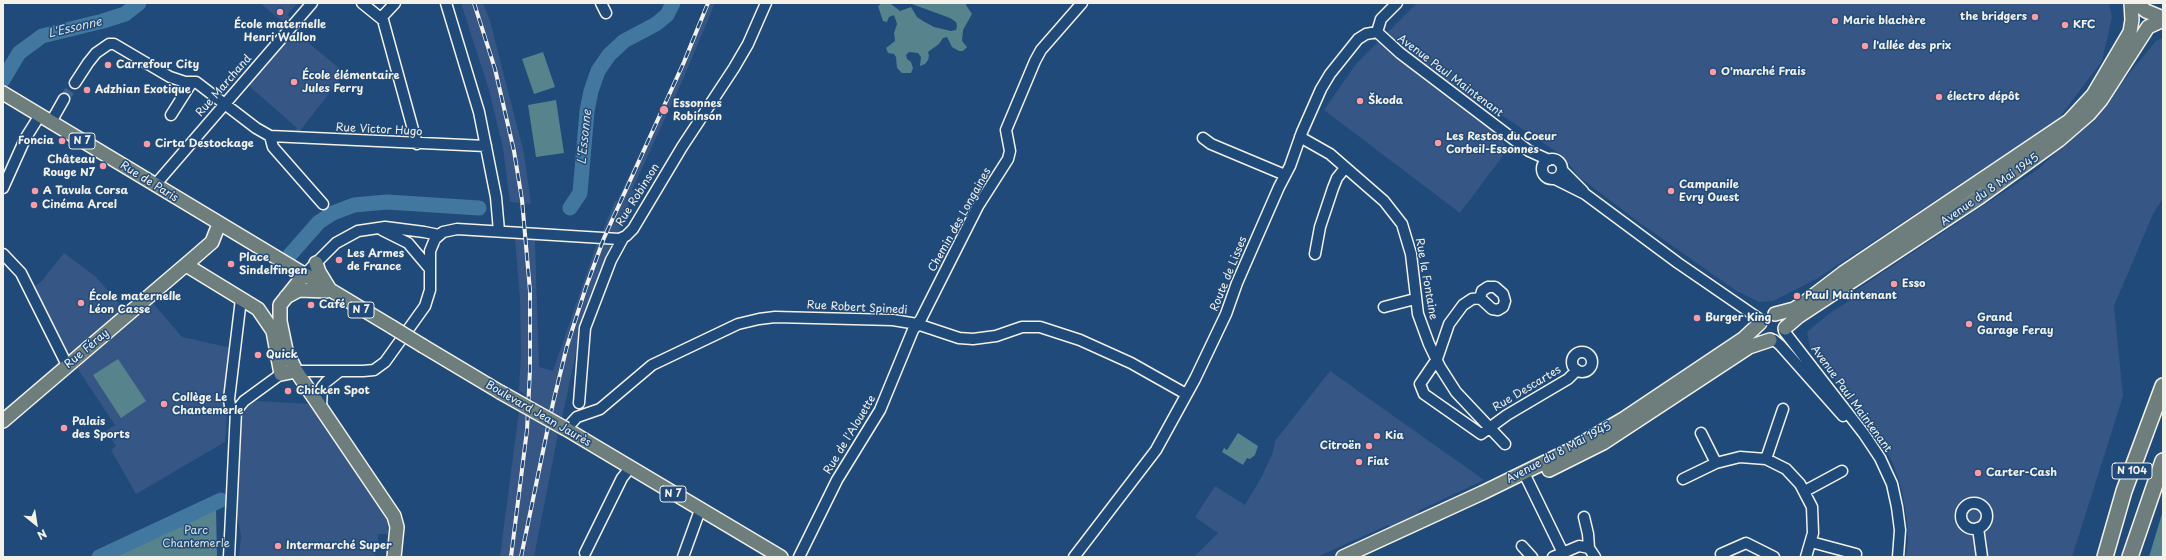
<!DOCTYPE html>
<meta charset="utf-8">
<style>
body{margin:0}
#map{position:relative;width:2166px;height:560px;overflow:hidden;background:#1f4a7a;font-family:"Playpen Sans",sans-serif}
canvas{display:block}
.frame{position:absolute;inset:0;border:4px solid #f4f1e8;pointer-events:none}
.north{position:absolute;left:16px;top:504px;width:40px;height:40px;-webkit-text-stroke:3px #1f4a7a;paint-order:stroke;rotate:150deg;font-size:11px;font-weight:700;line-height:16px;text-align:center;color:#f4f1e8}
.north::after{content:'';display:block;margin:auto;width:14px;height:18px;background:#f4f1e8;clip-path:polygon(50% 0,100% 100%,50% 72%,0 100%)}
</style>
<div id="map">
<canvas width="2166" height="560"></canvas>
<div class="frame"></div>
<div class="north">N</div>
</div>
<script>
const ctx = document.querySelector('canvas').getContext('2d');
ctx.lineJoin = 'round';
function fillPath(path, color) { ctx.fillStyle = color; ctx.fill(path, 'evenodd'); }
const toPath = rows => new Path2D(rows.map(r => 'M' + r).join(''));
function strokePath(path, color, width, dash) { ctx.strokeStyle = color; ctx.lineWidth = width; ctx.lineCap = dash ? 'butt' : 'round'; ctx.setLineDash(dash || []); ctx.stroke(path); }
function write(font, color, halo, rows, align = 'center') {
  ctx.font = font + ' "Playpen Sans",sans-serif'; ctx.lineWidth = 3; ctx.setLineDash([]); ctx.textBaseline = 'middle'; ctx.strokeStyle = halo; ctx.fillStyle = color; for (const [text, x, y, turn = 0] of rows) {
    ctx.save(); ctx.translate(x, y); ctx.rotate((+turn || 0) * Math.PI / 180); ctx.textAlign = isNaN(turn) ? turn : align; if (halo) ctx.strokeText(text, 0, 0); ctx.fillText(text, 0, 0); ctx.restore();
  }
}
fillPath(toPath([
 [260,3,298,3,287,15,292,19,287,25],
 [461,3,483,3,490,21,524,153,531,204,510,202,503,148,489,90],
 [707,3,715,3,684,77,632,190,635,192,622,217,625,218,618,233,602,233,615,201,617,201,676,76],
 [1417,3,2109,3,2112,17,2102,61,2053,126,2025,141,1818,278,1773,301,1759,302,1735,290,1640,223,1578,176,1563,156,1471,95,1508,149,1460,213,1324,110,1356,64],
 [294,31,345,73,299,132,294,132,297,128,248,85],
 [2163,38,2163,198,2153,214,2114,306,2123,396,2072,557,1906,557,1908,542,1907,520,1902,490,1893,463,1879,438,1810,347,1807,332,1830,313,1857,296,1855,291,2037,170,2088,124,2156,41],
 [515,239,535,240,539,367,553,371,597,243,611,244,580,334,562,418,558,419,519,390,521,355,520,298],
 [64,253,96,277,123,308,73,351,67,351,34,286,41,282],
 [153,303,182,337,232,348,225,442,136,494,111,450,116,446,106,431,115,425,77,368],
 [1330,371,1484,480,1418,511,1420,516,1393,528,1388,525,1317,557,1194,557,1218,533,1195,517,1215,486,1245,505,1261,478,1273,452,1275,441],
 [256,401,311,404,387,516,388,534,378,534,378,549,374,557,239,557,241,536,237,512,241,419,245,408],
 [519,410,558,434,534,557,500,557]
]), '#365785');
fillPath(toPath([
 [882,3,891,4,900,11,911,7,917,17,923,21,934,27,951,31,956,30,957,26,956,22,950,18,909,3,967,3,966,5,972,14,963,30,962,41,967,47,963,51,959,51,952,47,947,37,943,38,939,44,928,52,929,55,928,60,925,64,920,66,921,57,918,53,909,52,906,55,907,59,911,62,913,68,911,73,902,73,897,68,896,57,894,54,888,53,886,48,895,41,894,33,897,24,894,15,889,17,887,22,883,21,878,6],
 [543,52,555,87,534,94,522,59],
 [556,100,564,153,536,157,528,105],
 [118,359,146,401,121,418,93,375],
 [1238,433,1258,446,1255,455,1250,459,1247,458,1243,465,1222,452,1224,448,1227,450],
 [216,507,217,557,110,557],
 [2163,511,2163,557,2149,557,2161,517]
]), '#56838c');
strokePath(toPath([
 [3,80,19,53,42,36,103,21,125,14,139,3],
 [570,208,580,193,587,111,591,91,598,71,609,55,624,41,656,24,667,15,673,3],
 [289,256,319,222,333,213,354,205,387,202,479,208],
 [99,557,221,500]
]), '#42789f', 15);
strokePath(toPath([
 [64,99,75,83]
]), '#3f638a', 10, [10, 5]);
const minor = toPath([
 [362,3,383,20,417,144],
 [446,3,479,112,496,197,499,231],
 [601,3,606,13],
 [381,18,395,3],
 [1377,32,1400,53,1529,151,1549,160],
 [1377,32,1381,19,1397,3],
 [75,83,88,63,96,53,109,44,114,44,170,77,185,82,196,82,256,128,270,136,486,146],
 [171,115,192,82],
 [51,122,64,99],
 [270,136,273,147,323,204],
 [1300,137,1330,154,1384,201,1402,224,1411,254,1418,314,1429,344,1440,367,1456,392,1505,444],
 [1203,138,1211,144,1285,175],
 '1542 169a10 10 0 1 1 20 0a10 10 0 1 1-20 0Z',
 [1562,170,1583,191],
 [1555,179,1585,194,1678,263,1761,320],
 [155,185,312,3],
 [3,188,25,139,40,115],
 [382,230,408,243,430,269],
 [3,254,21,273,67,365],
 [1315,254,1320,227,1333,188,1337,178,1345,168],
 [304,275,336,243,358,231,385,227,424,232,439,235],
 [1488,287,1495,287,1503,294,1505,301,1503,307,1498,310,1492,309,1480,298,1482,291,1488,287],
 [1480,298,1472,299,1463,305,1449,324,1437,359,1420,384,1424,394,1481,434,1507,415,1568,379,1577,370],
 [1384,307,1415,299],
 [1784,331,1864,434,1880,458,1892,484,1897,507,1900,530,1898,557],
 [1774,340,1780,345,1843,416],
 '1572 362a10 10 0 1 1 20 0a10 10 0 1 1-20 0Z',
 [296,371,363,371,374,370,385,362,425,306,430,290,430,251,435,239,443,232,457,229,619,239,626,236,633,229,682,147,734,68,748,44,766,3],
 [579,403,585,328,611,260,623,238],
 [321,406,322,387,326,382,340,371],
 [236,411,230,406,229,399,241,299],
 [566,429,577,417,600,409,652,365,738,324,759,319,775,317,893,320,917,324,959,338,973,339,996,336,1022,327,1040,327,1080,340,1131,363,1186,394],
 [1701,433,1716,463],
 [1766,459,1783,409],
 [1524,473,1563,553],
 [1683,479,1716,463,1740,457,1766,459,1786,469,1800,484,1812,507,1813,533,1806,557],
 [1805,491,1842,471],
 '1961 516a13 13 0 1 1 26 0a13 13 0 1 1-26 0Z',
 [1584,517,1588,534,1589,548],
 [1978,528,1982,557],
 [1811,542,1856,554],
 [1522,546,1532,557],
 [585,553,622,478,630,468],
 [1721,554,1746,543,1774,557],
 [229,557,236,411,244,401,281,374],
 [683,557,700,510],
 [799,557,837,480,880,410,913,330,921,319,978,206,1008,159,1010,151,1006,130,1035,61,1041,50,1082,3],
 [1074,557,1156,450,1195,379,1226,314,1237,283,1279,187,1290,166,1302,132,1321,89,1330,74,1358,39,1366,34,1377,32],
 [1553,557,1579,546,1589,548,1595,557]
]);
const major = toPath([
 [2136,3,2146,11,2163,18],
 [3,93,392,327],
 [316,263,319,272,330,290],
 [186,265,258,309,273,331,281,374,296,371],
 [304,275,280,305,280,321,286,350,296,371,394,516,397,527,394,557],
 [286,297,299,290,327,291],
 [1775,314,1794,309,1805,302,1843,273,2069,121,2093,95,2130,32,2132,20,2131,3],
 [1785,328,1799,316,1980,197,2059,140,2089,114,2101,100,2148,27,2163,20],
 [423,346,500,392],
 [3,421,196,256,212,242,219,224],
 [566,429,781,557],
 [1549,470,1603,443,1749,347,1770,340],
 [1343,557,1482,493,1572,449,1625,418,1743,339,1760,323]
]);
const highway = toPath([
 [2105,557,2124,491,2163,386],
 [2130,557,2163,461]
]);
strokePath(minor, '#f4f1e8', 13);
strokePath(major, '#f4f1e8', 16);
strokePath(highway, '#f4f1e8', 18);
strokePath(minor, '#1f4a7a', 10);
strokePath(major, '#6d7e7c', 13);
strokePath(highway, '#6d7e7c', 15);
const rail = toPath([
 [474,3,495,69,514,151,522,200,530,291,530,370,527,430,511,557],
 [521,557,553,403,567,346,586,287,604,238,684,62,708,3]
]);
strokePath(rail, '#f4f1e8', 4);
strokePath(rail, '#1f4a7a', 2.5, [8]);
const majorBridge = toPath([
 [392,327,423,346],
 [500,392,566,429]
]);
strokePath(majorBridge, '#f4f1e8', 16, []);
strokePath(majorBridge, '#6d7e7c', 13);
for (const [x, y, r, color] of [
 [280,12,4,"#ff9aa2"],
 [2035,17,4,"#ff9aa2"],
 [1835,21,4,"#ff9aa2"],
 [2065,25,4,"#ff9aa2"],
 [1865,46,4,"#ff9aa2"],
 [108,65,4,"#ff9aa2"],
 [1713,72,4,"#ff9aa2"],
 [294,82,4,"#ff9aa2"],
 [87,90,4,"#ff9aa2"],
 [1939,97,4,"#ff9aa2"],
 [1360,101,4,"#ff9aa2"],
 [664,110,5,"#ff9aa2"],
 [62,141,4,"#ff9aa2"],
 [1438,143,4,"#ff9aa2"],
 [147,144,4,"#ff9aa2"],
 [103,166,4,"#ff9aa2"],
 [35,191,4,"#ff9aa2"],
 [1671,191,4,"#ff9aa2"],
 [34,205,4,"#ff9aa2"],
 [339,260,4,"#ff9aa2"],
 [231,264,4,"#ff9aa2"],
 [1894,284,4,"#ff9aa2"],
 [1797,296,4,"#ff9aa2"],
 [81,303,4,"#ff9aa2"],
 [311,305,4,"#ff9aa2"],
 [1697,318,4,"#ff9aa2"],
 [1969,324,4,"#ff9aa2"],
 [258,355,4,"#ff9aa2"],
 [288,391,4,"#ff9aa2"],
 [164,404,4,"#ff9aa2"],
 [64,428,4,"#ff9aa2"],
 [1377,436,4,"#ff9aa2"],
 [1369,446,4,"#ff9aa2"],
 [1359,462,4,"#ff9aa2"],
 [1978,473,4,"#ff9aa2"],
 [278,546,4,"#ff9aa2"]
]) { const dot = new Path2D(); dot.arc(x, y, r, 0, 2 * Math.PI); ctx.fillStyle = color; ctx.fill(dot); strokePath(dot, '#1f4a7a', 1.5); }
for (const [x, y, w] of [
 [82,141,26],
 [361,310,26],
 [2132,471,40],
 [673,494,26]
]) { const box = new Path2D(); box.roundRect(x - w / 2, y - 8, w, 16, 3); ctx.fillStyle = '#1f4a7a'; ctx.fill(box); strokePath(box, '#f4f1e8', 1); }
write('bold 10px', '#f4f1e8', null, [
 ["N 7",82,141],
 ["N 7",361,310],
 ["N 104",2132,471],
 ["N 7",673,494]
]);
write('bold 11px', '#f4f1e8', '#1f4a7a', [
 ["the bridgers",2027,17,"right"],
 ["Marie blachère",1843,21],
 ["École maternelle",280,25,"center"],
 ["Henri Wallon",280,38,"center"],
 ["KFC",2073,25],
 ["l'allée des prix",1873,46],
 ["Carrefour City",116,65],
 ["O'marché Frais",1721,72],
 ["École élémentaire",302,76],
 ["Jules Ferry",302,89],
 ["Adzhian Exotique",95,90],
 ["électro dépôt",1947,97],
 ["Škoda",1368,101],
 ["Essonnes",673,104],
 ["Robinson",673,117],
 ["Les Restos du Coeur",1446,137],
 ["Corbeil-Essonnes",1446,150],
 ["Foncia",54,141,"right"],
 ["Cirta Destockage",155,144],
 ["Château",95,160,"right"],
 ["Rouge N7",95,173,"right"],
 ["Campanile",1679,185],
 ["Evry Ouest",1679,198],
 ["A Tavula Corsa",43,191],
 ["Cinéma Arcel",42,205],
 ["Les Armes",347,254],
 ["de France",347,267],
 ["Place",239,258],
 ["Sindelfingen",239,271],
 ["Esso",1902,284],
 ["Paul Maintenant",1805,296],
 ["École maternelle",89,297],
 ["Léon Casse",89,310],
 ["Café",319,305],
 ["Burger King",1705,318],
 ["Grand",1977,318],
 ["Garage Feray",1977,331],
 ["Quick",266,355],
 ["Chicken Spot",296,391],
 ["Collège Le",172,398],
 ["Chantemerle",172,411],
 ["Palais",72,422],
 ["des Sports",72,435],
 ["Kia",1385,436],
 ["Citroën",1361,446,"right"],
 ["Fiat",1367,462],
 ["Carter-Cash",1986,473],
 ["Intermarché Super",286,546]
], 'left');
write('11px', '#f4f1e8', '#1f4a7a', [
 ["Avenue Paul Maintenant",1450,76,37],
 ["Rue Marchand",224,86,-49],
 ["Rue Victor Hugo",379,130,3],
 ["Rue de Paris",149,182,32],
 ["Avenue du 8 Mai 1945",1990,190,-35],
 ["Rue Robinson",638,195,-58],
 ["Chemin des Longaines",960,220,-61],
 ["Route de Lisses",1229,274,-68],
 ["Rue la Fontaine",1426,279,80],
 ["Rue Robert Spinedi",857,308,3],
 ["Rue Féray",87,349,-40],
 ["Rue Descartes",1527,389,-31],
 ["Avenue Paul Maintenant",1851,399,54],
 ["Boulevard Jean Jaurès",538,414,30],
 ["Rue de l'Alouette",850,435,-59],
 ["Avenue du 8 Mai 1945",1559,453,-28]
]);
write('11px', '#dce0da', '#1f4a7a', [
 ["Parc",196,531],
 ["Chantemerle",196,544]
]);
write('italic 12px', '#d9dfdd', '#1f4a7a', [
 ["L'Essonne",75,28,-13],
 ["L'Essonne",585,137,-84]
]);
</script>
